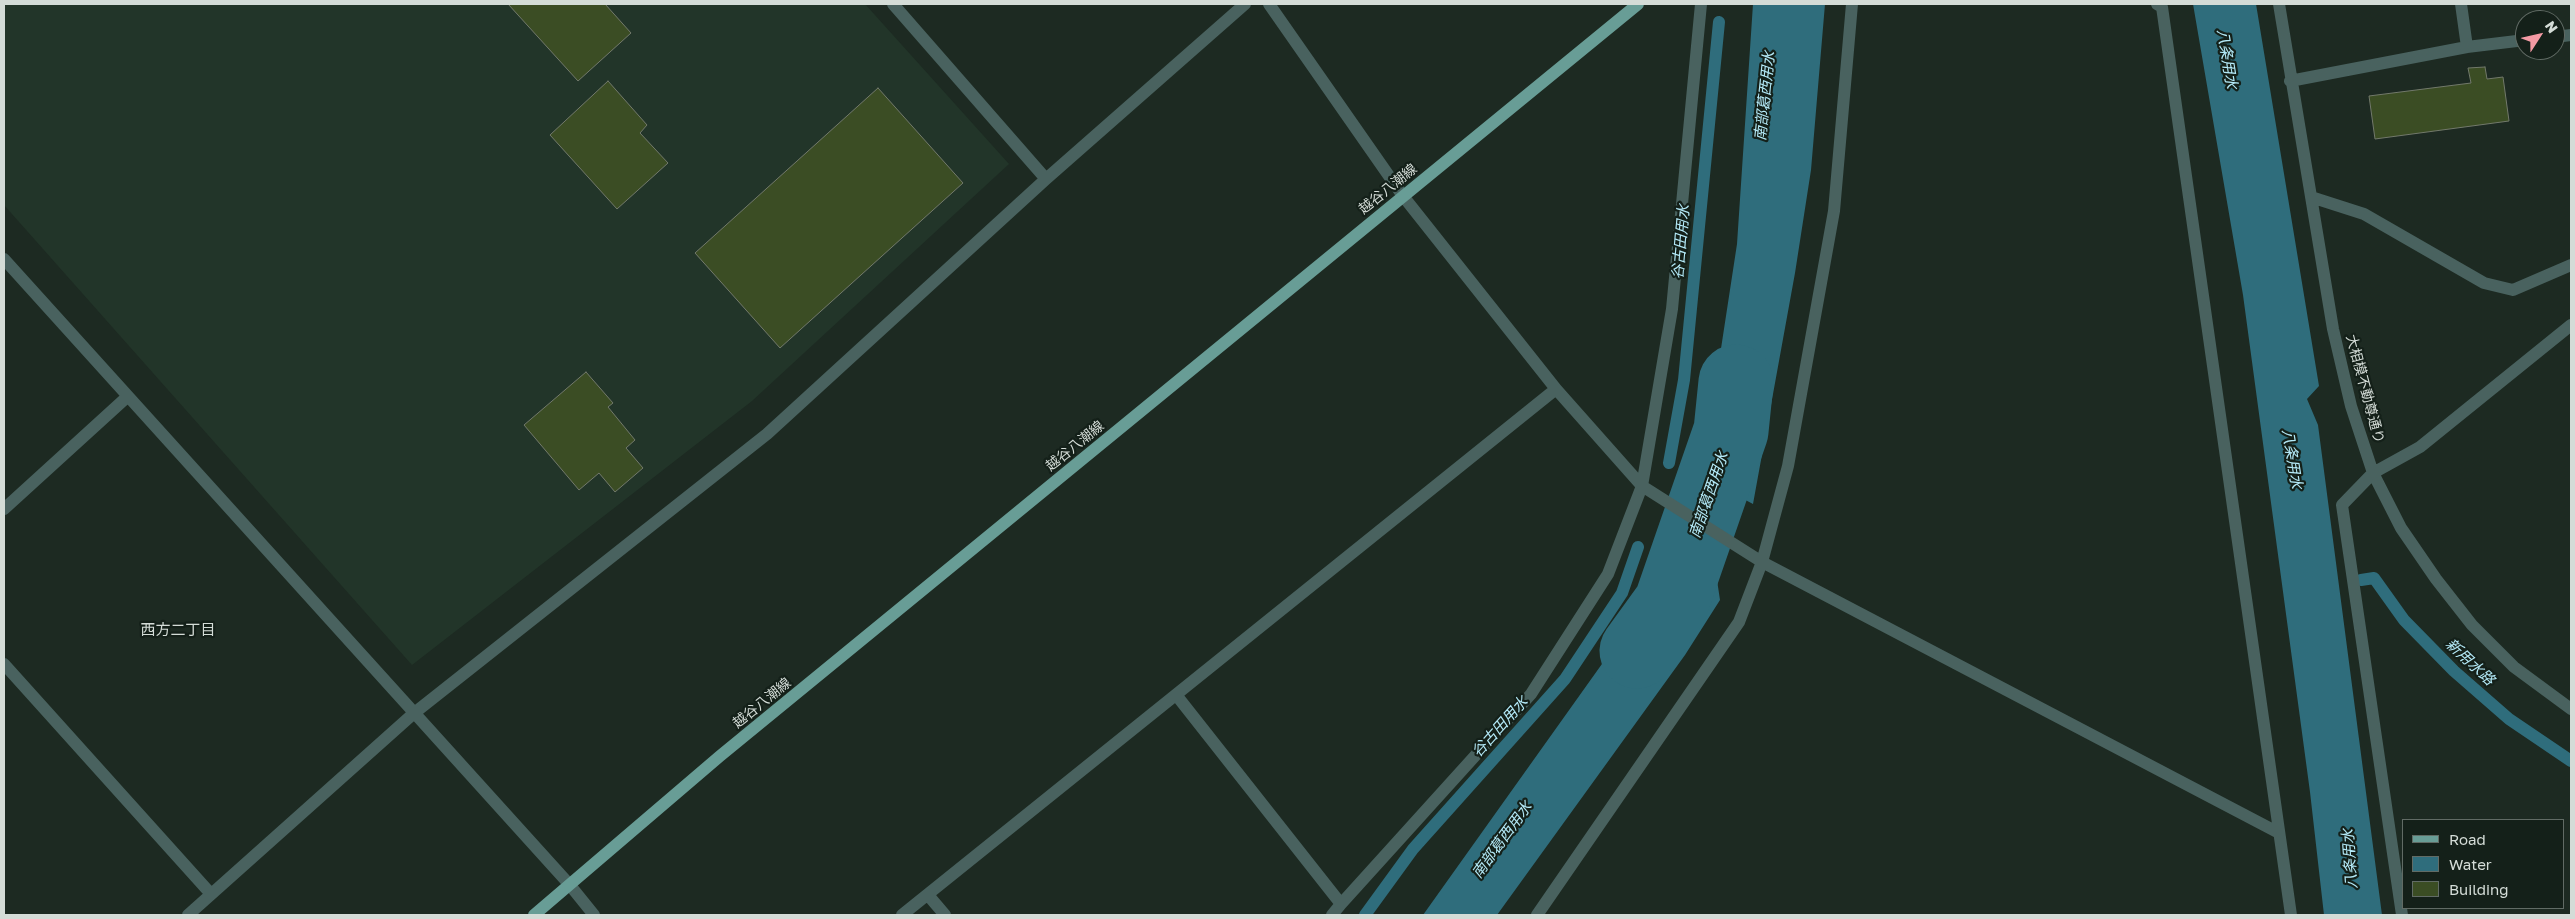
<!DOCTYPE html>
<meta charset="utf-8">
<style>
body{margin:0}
#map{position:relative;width:2575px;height:919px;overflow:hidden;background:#1d2a22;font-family:"Golos Text",sans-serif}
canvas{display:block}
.frame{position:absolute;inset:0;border:5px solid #d4dcd7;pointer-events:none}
.legend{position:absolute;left:2402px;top:819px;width:162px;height:90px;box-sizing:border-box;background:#142019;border:1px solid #616b65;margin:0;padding:6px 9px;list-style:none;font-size:15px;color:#d4dcd7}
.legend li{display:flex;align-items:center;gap:10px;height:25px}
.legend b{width:25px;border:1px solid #616b65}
.north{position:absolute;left:2515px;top:10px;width:50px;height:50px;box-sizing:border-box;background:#142019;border:1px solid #616b65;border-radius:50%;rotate:55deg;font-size:14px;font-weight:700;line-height:20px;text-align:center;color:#d4dcd7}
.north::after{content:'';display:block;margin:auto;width:18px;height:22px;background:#f49aa4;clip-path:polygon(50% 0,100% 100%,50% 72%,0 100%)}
</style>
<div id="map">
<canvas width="2575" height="919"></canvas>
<div class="frame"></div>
<ul class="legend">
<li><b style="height:6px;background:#689d96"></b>Road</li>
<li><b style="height:14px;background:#2f6d7c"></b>Water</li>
<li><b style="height:14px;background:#3b4d24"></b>Building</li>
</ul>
<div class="north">N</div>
</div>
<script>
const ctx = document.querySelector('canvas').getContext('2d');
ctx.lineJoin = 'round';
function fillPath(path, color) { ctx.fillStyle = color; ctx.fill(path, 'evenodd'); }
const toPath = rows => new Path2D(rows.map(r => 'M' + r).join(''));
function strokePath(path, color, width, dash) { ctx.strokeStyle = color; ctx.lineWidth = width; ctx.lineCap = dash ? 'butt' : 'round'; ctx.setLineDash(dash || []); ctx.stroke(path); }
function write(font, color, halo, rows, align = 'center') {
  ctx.font = font + ' "Golos Text","Noto Sans JP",sans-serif'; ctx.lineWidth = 4.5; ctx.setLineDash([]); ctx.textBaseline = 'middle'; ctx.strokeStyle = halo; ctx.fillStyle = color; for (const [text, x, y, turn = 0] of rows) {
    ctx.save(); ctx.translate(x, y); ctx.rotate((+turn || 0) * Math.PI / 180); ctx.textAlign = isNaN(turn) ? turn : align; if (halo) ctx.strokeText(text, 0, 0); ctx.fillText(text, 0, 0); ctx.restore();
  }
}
fillPath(toPath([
 [4,4,865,4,1009,164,752,401,412,665,4,205]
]), '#223529');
fillPath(toPath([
 [1753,4,1825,4,1811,170,1795,273,1753,504,1696,474,1707,440,1737,244],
 [2193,4,2256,4,2319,386,2307,399,2318,425,2382,915,2324,915,2310,792,2243,295],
 [1664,545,1717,580,1720,600,1685,655,1497,915,1423,915,1639,612]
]), '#2f6d7c');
strokePath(toPath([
 [1669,463,1684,380,1719,22],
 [2361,580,2374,578,2404,620,2454,671,2509,719,2571,761],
 [1365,915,1413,849,1565,679,1622,593,1638,547]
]), '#2f6d7c', 12);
strokePath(toPath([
 [1637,651,1671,604,1731,431,1736,382]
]), '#2f6d7c', 75);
const building = toPath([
 [508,4,605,4,631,33,578,81,508,4],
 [2485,67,2487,79,2503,77,2509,121,2375,139,2369,96,2471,83,2468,68,2485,67],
 [608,81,647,125,640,133,668,163,617,209,550,135,608,81],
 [878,88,963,183,780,348,695,253,878,88],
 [586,372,613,403,608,407,635,440,626,448,643,468,615,492,599,473,579,490,524,425,586,372]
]);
fillPath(building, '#3b4d24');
strokePath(building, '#72796b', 1);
strokePath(toPath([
 [893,4,1046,179],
 [1269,4,1403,196,1556,389,1642,486,1762,562,2279,833],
 [2157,4,2162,7,2291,915],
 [2279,4,2333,329,2351,406,2373,473,2401,528,2436,579,2472,625,2514,667,2571,709],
 [2461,4,2467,47],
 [2555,37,2571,35],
 [2290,81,2467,47,2525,40],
 [2311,197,2364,214,2484,283,2513,290,2571,265],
 [4,259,569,884,594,915],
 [4,509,127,397],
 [4,664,211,894],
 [1177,696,1341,904,1332,915],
 [928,895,945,915],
 [1341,904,1531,694,1608,574,1642,486,1672,309,1701,4],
 [188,915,413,714,767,434,1046,179,1245,4],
 [902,915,1556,389],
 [1537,915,1739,622,1762,562,1788,466,1834,211,1852,4],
 [2402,915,2342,505,2373,473,2420,447,2571,325]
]), '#49625f', 12);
strokePath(toPath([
 [534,915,720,756,1638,4]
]), '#689d96', 12);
write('14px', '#d4dcd7', '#142019', [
 ["越谷八潮線",1388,189,-39],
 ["大相模不動尊通り",2365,389,75],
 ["越谷八潮線",1075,446,-39],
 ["越谷八潮線",762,703,-39]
]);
write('italic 15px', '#b4eaf8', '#142019', [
 ["八条用水",2227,59,81],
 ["南部葛西用水",1765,96,-84],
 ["谷古田用水",1681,242,-85],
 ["八条用水",2292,459,81],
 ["南部葛西用水",1709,495,-71],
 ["新用水路",2470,662,43],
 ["谷古田用水",1500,727,-48],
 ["南部葛西用水",1502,840,-54],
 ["八条用水",2350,859,-94]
]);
write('15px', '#d4dcd7', '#142019', [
 ["西方二丁目",178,630]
]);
</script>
